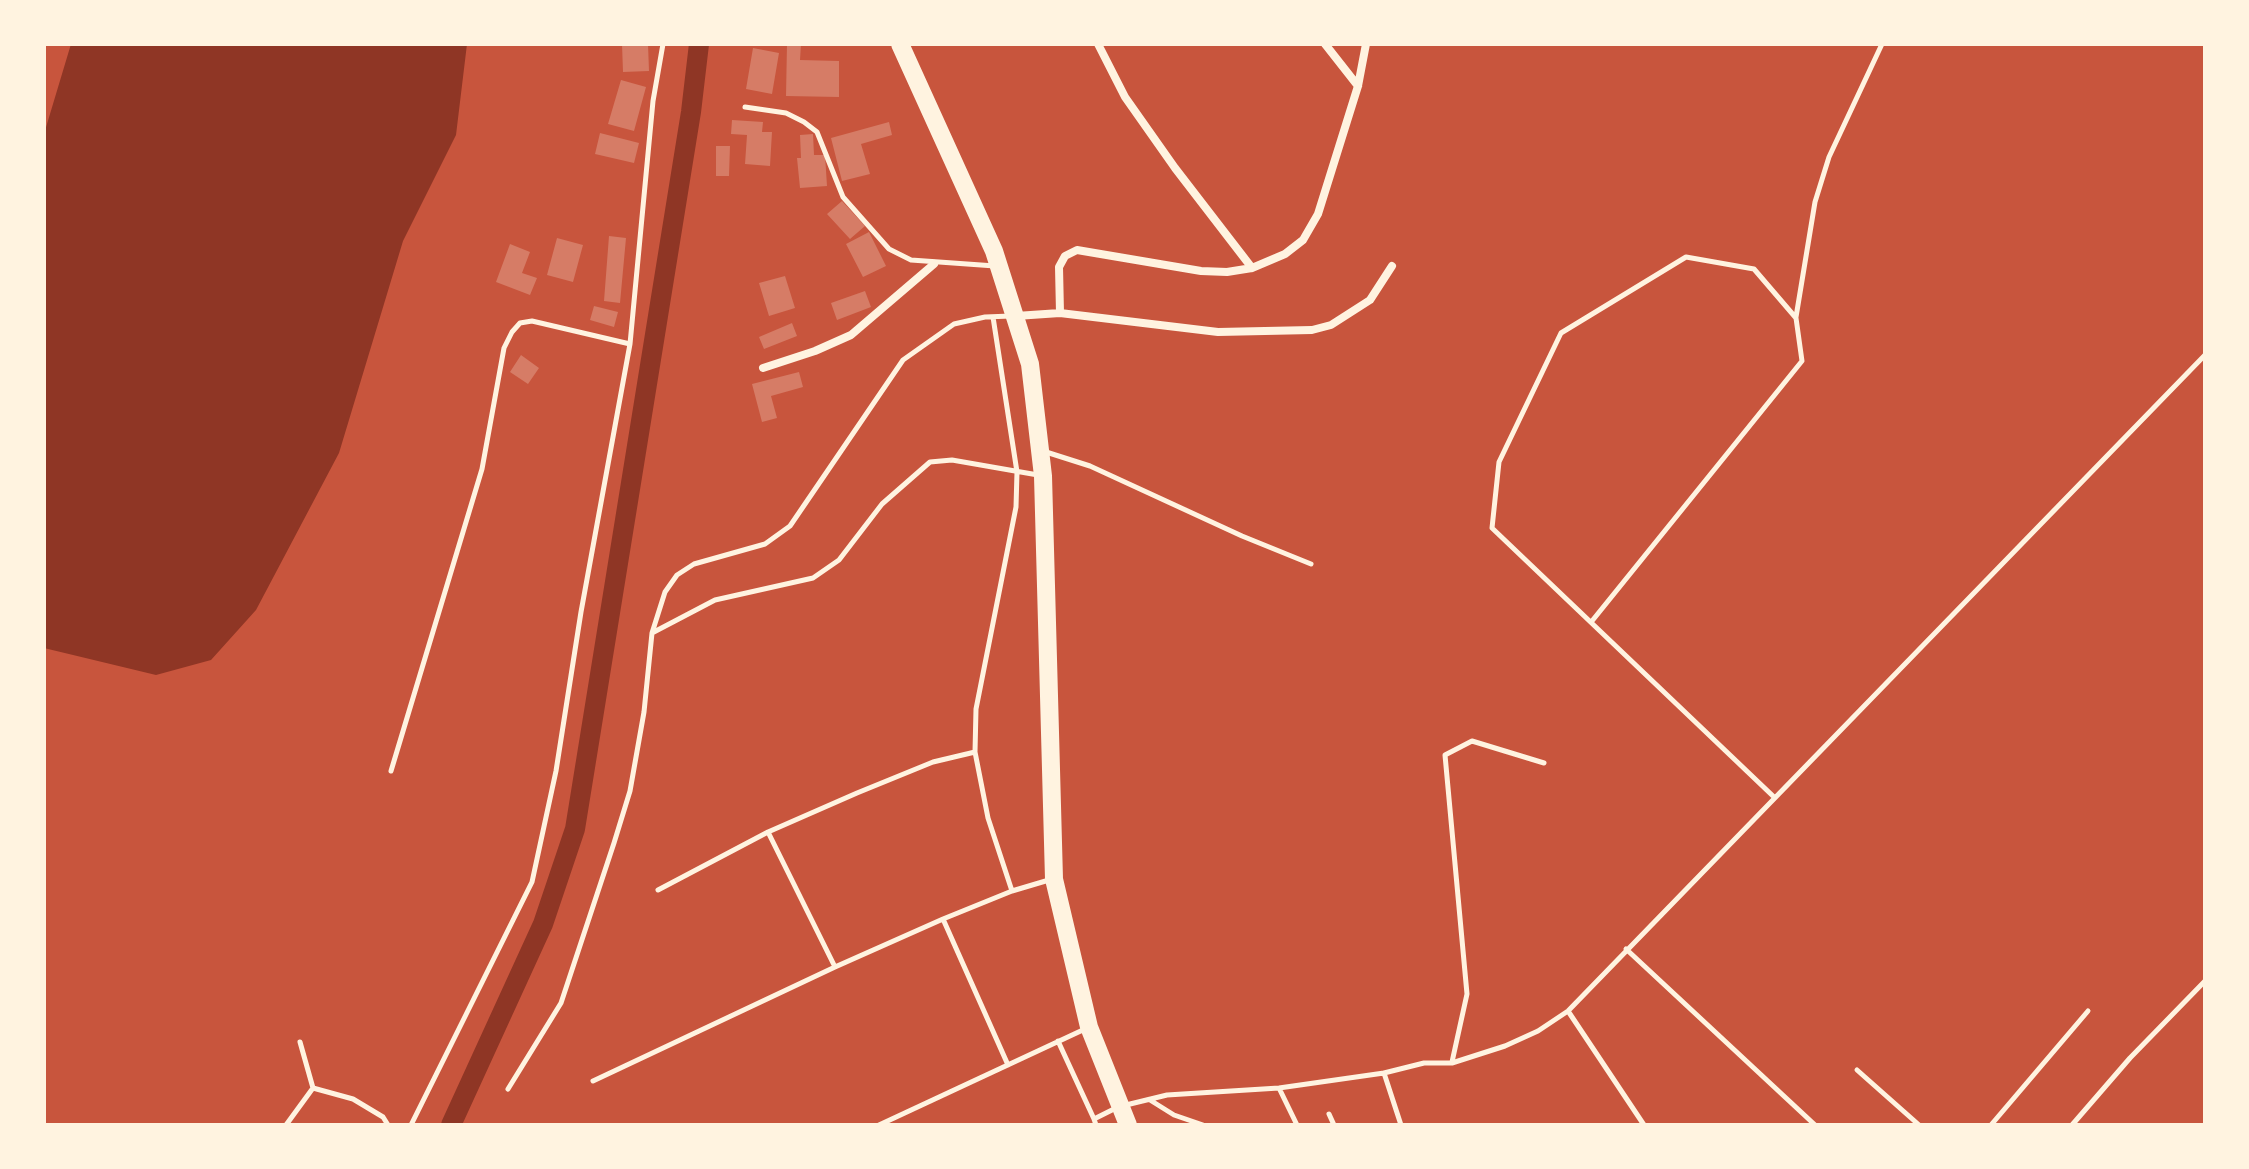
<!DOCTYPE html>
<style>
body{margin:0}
#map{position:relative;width:2249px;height:1169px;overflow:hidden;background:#c8553d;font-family:"Noto Sans",sans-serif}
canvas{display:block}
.frame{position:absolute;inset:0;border:46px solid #fff3e0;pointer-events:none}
</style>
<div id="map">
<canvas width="2249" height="1169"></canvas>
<div class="frame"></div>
</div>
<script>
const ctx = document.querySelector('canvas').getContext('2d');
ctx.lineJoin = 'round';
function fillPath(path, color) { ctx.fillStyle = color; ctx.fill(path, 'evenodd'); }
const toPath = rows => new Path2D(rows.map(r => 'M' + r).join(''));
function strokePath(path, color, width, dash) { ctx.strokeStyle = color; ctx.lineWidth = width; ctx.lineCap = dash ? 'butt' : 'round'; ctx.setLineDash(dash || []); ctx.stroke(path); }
fillPath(toPath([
 [71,44,467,44,456,135,403,241,339,453,256,610,211,660,156,675,44,648,44,134]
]), '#8f3625');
strokePath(toPath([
 [451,1125,543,924,575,829,691,112,699,44]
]), '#8f3625', 20);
fillPath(toPath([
 [622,44,648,44,649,71,623,72],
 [787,44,801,44,800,60,839,61,839,97,786,96],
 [753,48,779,53,772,94,746,89],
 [621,80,646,87,634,131,608,124],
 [732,120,763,122,762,132,772,132,770,166,745,164,747,135,731,134],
 [889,122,892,135,861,144,870,174,842,181,831,138],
 [600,133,639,143,634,163,595,154],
 [813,134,814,155,825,155,827,186,800,188,797,158,801,158,800,135],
 [716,146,730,146,729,176,716,176],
 [842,201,865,226,850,239,827,214],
 [869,232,886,266,863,277,846,244],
 [609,236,626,238,620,303,604,301],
 [557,238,583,245,573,282,547,275],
 [510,244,530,252,522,273,537,278,530,295,496,282],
 [785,276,795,308,769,316,759,283],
 [865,291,871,307,837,320,831,303],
 [594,306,618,312,614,327,590,320],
 [792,323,797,336,764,349,759,337],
 [521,355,539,368,528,384,510,372],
 [799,372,803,387,771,396,777,418,762,422,752,384]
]), '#d67c66');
strokePath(toPath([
 [745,107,786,113,804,122,817,132,843,197,889,249,911,260,995,266],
 [993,317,1017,472,1016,507,976,709,975,752,988,818,1012,891],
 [1796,317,1815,202,1829,157,1882,44],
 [1046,452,1090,466,1242,536,1311,564],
 [1592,621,1802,361,1796,318,1754,269,1686,257,1561,333,1499,462,1492,528,1774,797],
 [652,633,665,592,677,575,694,564,765,544,790,526,903,360,954,324,985,317,1011,316],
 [391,771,482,469,504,348,512,332,520,323,532,321,630,344],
 [768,832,835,967],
 [658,890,768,832,857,793,933,762,975,752],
 [943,919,1008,1065],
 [1626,949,1815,1125],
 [1568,1011,1644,1125],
 [1058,1041,1094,1119],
 [1452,1062,1467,994,1445,755,1472,741,1544,763],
 [1857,1070,1919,1125],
 [1384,1073,1401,1125],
 [593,1081,835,967,943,919,1012,891,1049,880],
 [313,1088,353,1099,383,1117,388,1125],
 [1279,1088,1297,1125],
 [508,1089,561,1003,614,843,630,791,644,712,652,633,715,600,813,578,839,560,882,504,930,462,952,460,1038,475],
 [1150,1100,1174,1115,1203,1125],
 [1126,1105,1167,1095,1279,1088,1384,1073,1424,1063,1452,1063,1505,1046,1538,1031,1568,1011,2205,355],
 [1329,1114,1334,1125],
 [286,1125,313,1088,300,1042],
 [411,1125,532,882,556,771,581,612,630,344,653,101,663,44],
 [879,1125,1085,1029],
 [1096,1125,1094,1119,1116,1108],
 [1991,1125,2088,1011],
 [2072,1125,2130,1058,2205,981]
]), '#fff3e0', 5);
strokePath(toPath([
 [1098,44,1125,97,1175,168,1252,268],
 [1325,44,1358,86],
 [1060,313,1059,267,1065,256,1077,250,1201,271,1227,272,1252,268,1285,254,1303,240,1318,214,1358,86,1366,44],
 [1016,316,1060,313,1218,332,1312,330,1331,325,1370,300,1392,266],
 [763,368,815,351,851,335,934,264]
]), '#fff3e0', 8);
strokePath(toPath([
 [900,44,994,251,1030,364,1043,476,1054,879,1089,1027,1128,1125]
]), '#fff3e0', 18);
</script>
